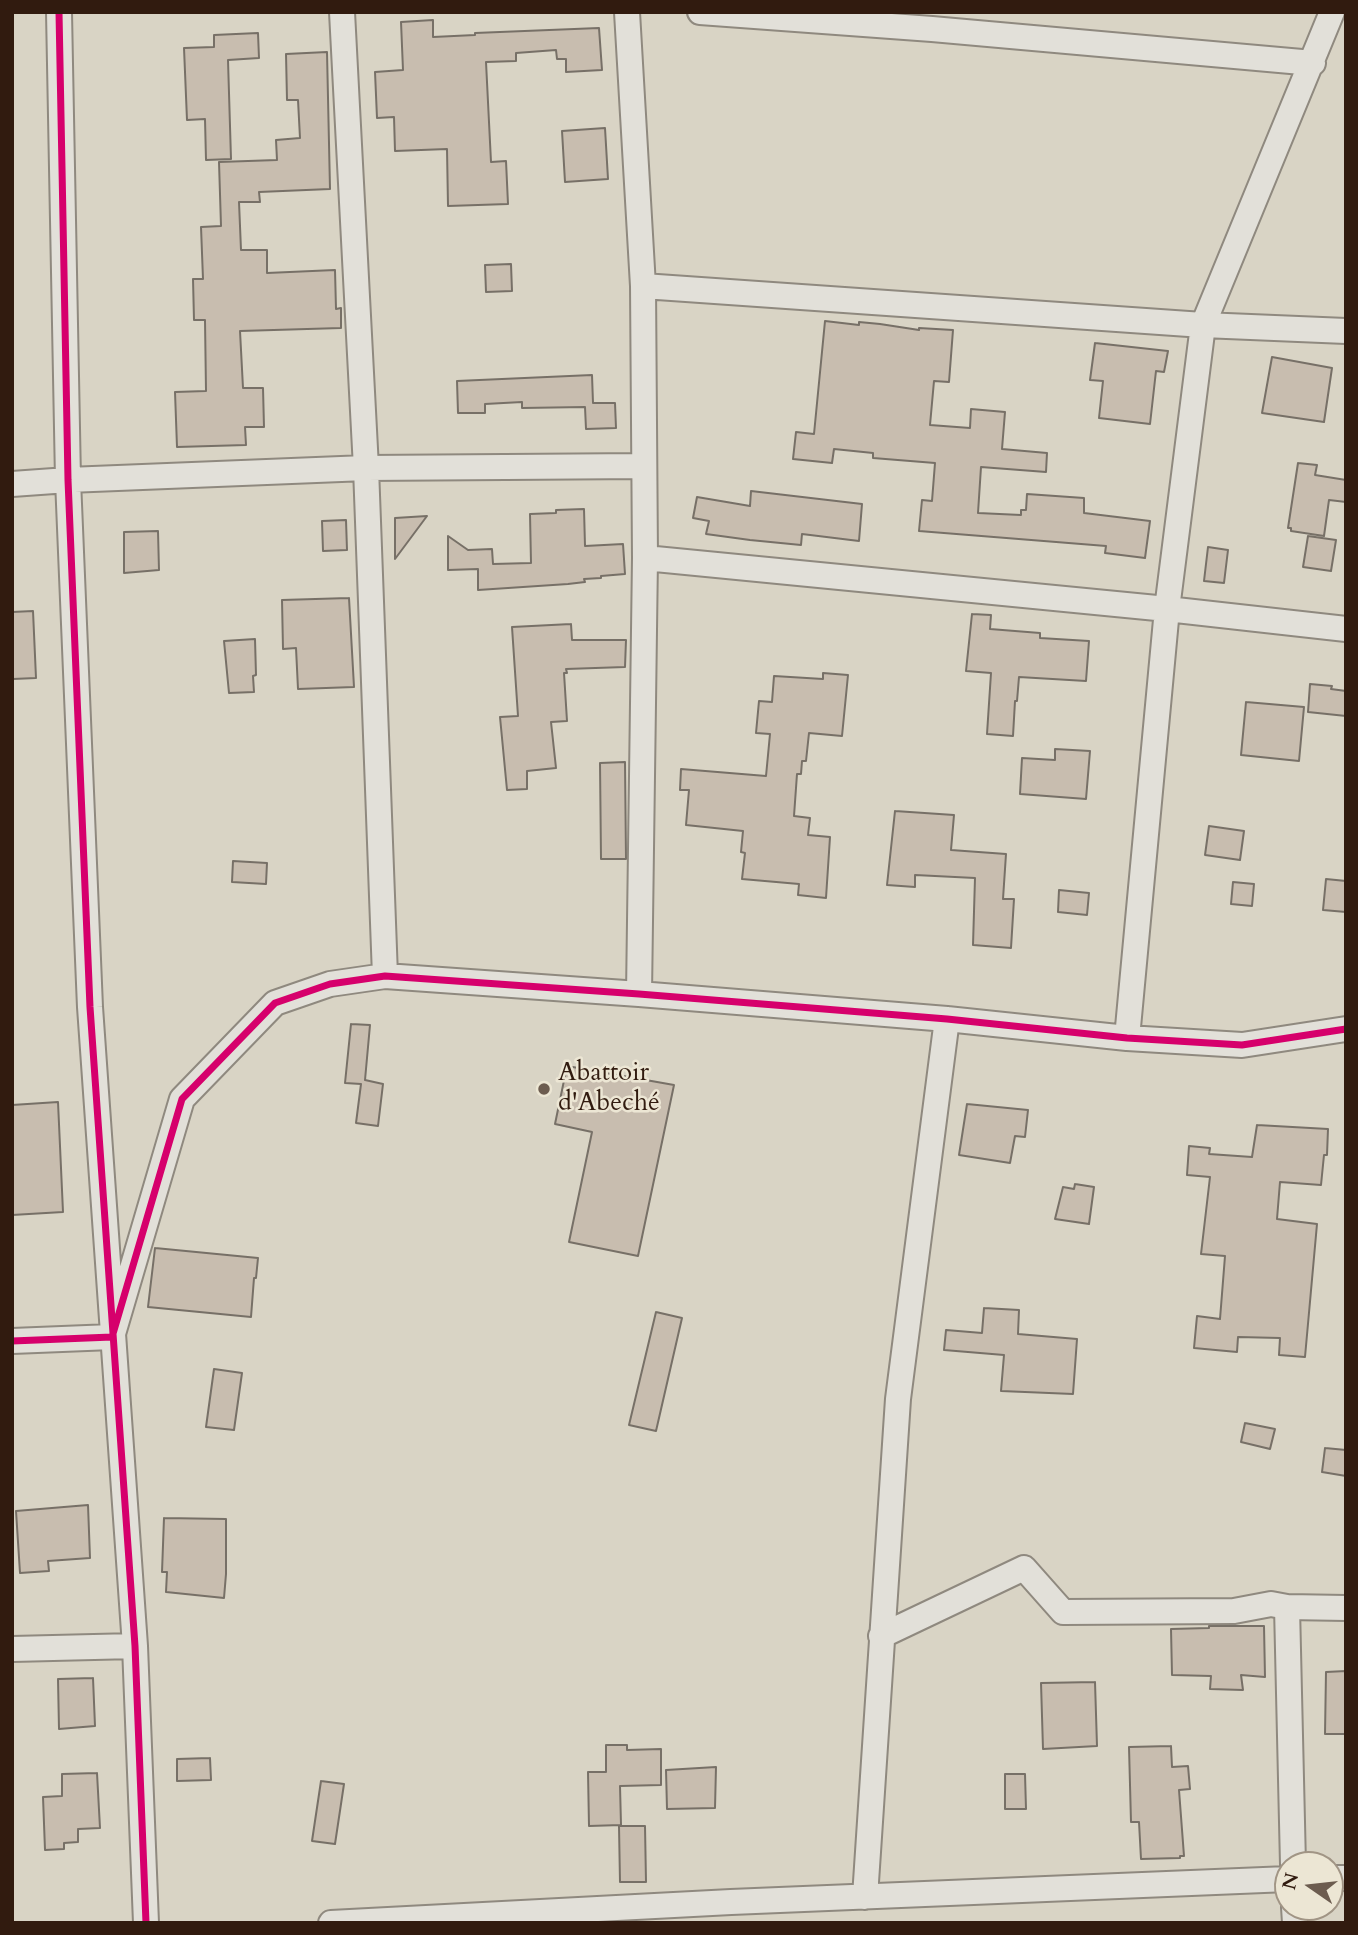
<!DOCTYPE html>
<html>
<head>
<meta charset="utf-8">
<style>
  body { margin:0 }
  #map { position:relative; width:1358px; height:1935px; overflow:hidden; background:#d9d4c5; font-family:Cardo,serif }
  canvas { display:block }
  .frame { position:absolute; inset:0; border:14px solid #311b0f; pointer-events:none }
  .north { position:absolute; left:1274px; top:1851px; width:70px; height:70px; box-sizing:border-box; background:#ece6d4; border:2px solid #a19585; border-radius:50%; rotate:284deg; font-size:19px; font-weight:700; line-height:28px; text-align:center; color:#311b0f }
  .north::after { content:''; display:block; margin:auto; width:24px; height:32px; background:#6c5c4f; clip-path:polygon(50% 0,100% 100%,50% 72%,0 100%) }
</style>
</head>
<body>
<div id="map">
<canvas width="1358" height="1935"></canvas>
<div class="frame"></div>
<div class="north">N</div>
</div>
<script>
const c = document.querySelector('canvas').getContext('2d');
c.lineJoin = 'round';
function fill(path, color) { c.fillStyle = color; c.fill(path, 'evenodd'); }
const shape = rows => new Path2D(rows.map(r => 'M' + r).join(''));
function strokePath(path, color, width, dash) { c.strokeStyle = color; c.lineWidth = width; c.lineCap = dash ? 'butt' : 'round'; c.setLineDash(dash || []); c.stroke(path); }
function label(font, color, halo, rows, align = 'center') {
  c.font = font + ' Cardo,serif'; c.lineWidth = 5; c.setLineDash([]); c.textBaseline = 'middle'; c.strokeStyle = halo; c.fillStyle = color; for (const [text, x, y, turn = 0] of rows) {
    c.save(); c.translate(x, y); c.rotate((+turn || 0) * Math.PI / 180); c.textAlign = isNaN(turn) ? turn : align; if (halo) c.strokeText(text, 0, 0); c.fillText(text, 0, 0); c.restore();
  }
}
const building = shape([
  [433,20,433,37,475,35,475,33,599,28,602,70,566,72,566,59,557,59,556,50,516,53,516,61,486,62,491,162,506,161,508,204,448,206,447,149,395,151,394,117,377,118,375,72,403,70,401,22,433,20],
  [258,33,259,58,228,60,231,159,206,160,205,119,187,120,184,48,214,47,214,35,258,33],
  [327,52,330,189,259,192,260,202,239,202,241,250,267,250,267,273,335,270,336,309,341,308,341,328,240,331,243,388,263,388,264,427,245,427,246,445,177,447,175,392,206,391,205,320,194,320,193,279,203,279,201,227,221,226,219,162,277,160,276,140,300,138,298,100,287,100,286,54,327,52],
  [605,128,608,179,565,182,562,131,605,128],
  [511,264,512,291,486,292,485,265,511,264],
  [825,321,859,325,859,322,880,324,919,330,919,328,953,330,949,382,934,381,930,425,970,428,971,409,1005,412,1002,449,1047,453,1046,472,981,467,978,513,1021,515,1021,510,1026,510,1027,494,1084,498,1084,513,1150,521,1145,558,1105,553,1106,546,919,531,922,500,932,501,935,463,873,458,873,453,834,449,832,463,793,459,796,432,814,434,825,321],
  [1095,343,1168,351,1164,372,1156,371,1150,424,1099,418,1103,381,1090,380,1095,343],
  [1272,357,1332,368,1324,422,1262,413,1272,357],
  [592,375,593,403,615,403,616,428,586,429,585,407,522,408,522,402,485,404,485,413,458,413,457,381,592,375],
  [1298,463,1317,465,1315,475,1346,480,1346,502,1329,500,1324,536,1291,531,1291,528,1288,528,1298,463],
  [751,491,862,504,859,541,802,534,801,545,750,540,706,534,709,521,693,518,697,497,750,506,751,491],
  [584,509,585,546,623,544,625,574,601,576,601,578,584,579,585,582,568,584,478,590,478,569,448,570,448,536,468,550,492,549,493,564,531,563,530,514,556,513,556,510,584,509],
  [427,516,395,559,395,518,427,516],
  [346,520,347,550,323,551,322,521,346,520],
  [158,531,159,570,124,573,124,532,158,531],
  [1308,536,1336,540,1331,571,1303,567,1308,536],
  [1208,547,1228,550,1224,583,1204,581,1208,547],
  [349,598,354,687,298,689,296,648,283,649,282,600,349,598],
  [33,611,36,678,13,679,12,612,33,611],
  [972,614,991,615,990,629,1040,633,1040,638,1089,641,1086,681,1019,677,1017,701,1015,701,1013,736,987,734,991,673,966,671,972,614],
  [571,624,572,640,626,640,625,667,566,669,567,673,564,673,567,721,551,722,556,768,527,771,527,789,507,790,500,717,518,716,512,627,571,624],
  [255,639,256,675,253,676,254,692,229,693,224,641,255,639],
  [823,673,848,675,842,736,809,733,806,761,802,761,801,774,797,774,794,816,810,818,808,835,830,837,826,898,798,895,799,884,742,879,745,853,741,852,743,831,686,825,689,790,680,790,681,769,766,776,770,734,756,733,759,701,772,702,774,676,823,679,823,673],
  [1310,684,1332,686,1331,689,1346,691,1346,716,1308,712,1310,684],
  [1246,702,1304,707,1299,761,1241,755,1246,702],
  [1055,749,1090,751,1086,799,1020,794,1022,758,1055,760,1055,749],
  [625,762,626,859,601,859,600,763,625,762],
  [895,811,954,815,951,850,1006,854,1003,899,1014,899,1011,948,973,945,975,878,915,875,915,887,887,885,895,811],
  [1209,826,1244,831,1240,860,1205,855,1209,826],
  [233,861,267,863,266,884,232,882,233,861],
  [1326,879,1346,881,1346,912,1323,910,1326,879],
  [1233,882,1254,884,1252,906,1231,904,1233,882],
  [1059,890,1089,893,1087,915,1058,912,1059,890],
  [351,1024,370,1025,365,1080,383,1084,378,1126,356,1123,361,1084,345,1083,351,1024],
  [567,1066,674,1085,638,1256,569,1242,592,1132,555,1124,567,1066],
  [58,1102,63,1212,12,1215,12,1105,58,1102],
  [967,1104,1028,1110,1025,1137,1015,1136,1010,1163,959,1155,967,1104],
  [1257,1125,1328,1129,1327,1155,1324,1155,1321,1185,1280,1182,1277,1219,1317,1224,1305,1357,1279,1355,1280,1338,1238,1337,1237,1352,1194,1348,1197,1316,1220,1319,1225,1256,1201,1254,1210,1177,1187,1175,1189,1146,1210,1148,1209,1154,1252,1157,1257,1125],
  [1075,1184,1094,1187,1089,1224,1055,1219,1063,1187,1074,1189,1075,1184],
  [155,1248,258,1258,256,1278,254,1278,251,1317,148,1307,155,1248],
  [984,1308,1019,1310,1018,1334,1077,1339,1073,1394,1001,1391,1004,1355,944,1350,946,1330,982,1333,984,1308],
  [656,1312,682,1318,656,1431,629,1425,656,1312],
  [214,1369,242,1373,234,1430,206,1427,214,1369],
  [1245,1423,1275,1429,1270,1449,1241,1442,1245,1423],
  [1325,1448,1346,1450,1346,1476,1322,1472,1325,1448],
  [88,1505,90,1558,48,1561,49,1571,20,1573,16,1511,88,1505],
  [164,1518,226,1519,226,1574,224,1598,166,1592,167,1572,162,1572,164,1518],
  [1209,1626,1264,1626,1265,1677,1241,1675,1243,1690,1210,1689,1211,1676,1172,1675,1171,1629,1209,1628,1209,1626],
  [1346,1671,1346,1734,1325,1734,1326,1672,1346,1671],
  [93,1678,95,1726,59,1729,58,1679,93,1678],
  [1095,1682,1097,1746,1043,1749,1041,1683,1095,1682],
  [606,1745,627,1745,627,1750,661,1749,661,1785,620,1786,621,1825,589,1826,588,1772,606,1772,606,1745],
  [1171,1746,1172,1767,1188,1766,1190,1789,1179,1790,1184,1856,1180,1856,1180,1858,1141,1859,1139,1822,1131,1822,1129,1747,1171,1746],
  [210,1758,211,1780,177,1781,177,1759,210,1758],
  [716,1767,715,1808,667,1809,666,1770,716,1767],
  [97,1773,100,1828,78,1829,78,1842,64,1843,64,1849,45,1850,43,1797,62,1796,62,1774,97,1773],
  [1005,1774,1025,1774,1026,1809,1005,1809,1005,1774],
  [321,1781,344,1784,335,1844,312,1841,321,1781],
  [619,1826,645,1826,646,1882,620,1882,619,1826]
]);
fill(building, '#c8bdaf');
strokePath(building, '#777067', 2);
const minor = shape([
  [59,12,68,480,90,1007,135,1646,146,1923],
  [627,12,643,286,645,558,639,994],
  [700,12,932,29,1313,63],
  [643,286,1203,325,1346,331],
  [12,484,68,480,366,468,342,12],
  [645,558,1167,609,1346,629],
  [385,976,366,468,644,466],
  [1127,1038,1167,609,1203,325,1332,12],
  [12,1341,112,1337,182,1099,275,1003,330,984,385,976,639,994,947,1019,1127,1038,1242,1045,1346,1029],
  [1287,1607,1346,1608],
  [881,1636,1024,1568,1063,1612,1234,1611,1271,1604,1287,1607,1293,1865],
  [12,1649,135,1646],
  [1330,1878,1346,1878],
  [865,1897,898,1399,947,1019],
  [1294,1907,1295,1923],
  [331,1923,731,1902,1288,1879]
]);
strokePath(minor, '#8f897f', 28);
strokePath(minor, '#e2e0d9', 24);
strokePath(shape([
  [59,12,68,480,90,1007,135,1646,146,1923],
  [12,1341,112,1337,182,1099,275,1003,330,984,385,976,639,994,947,1019,1127,1038,1242,1045,1346,1029]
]), '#d6006c', 7);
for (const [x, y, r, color] of [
  [544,1089,7,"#6c5c4f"]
]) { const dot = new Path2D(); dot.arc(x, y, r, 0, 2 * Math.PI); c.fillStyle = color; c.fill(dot); strokePath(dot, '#ece6d4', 2.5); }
label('26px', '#311b0f', '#ece6d4', [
  ["Abattoir",558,1074],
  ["d'Abeché",558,1104]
], 'left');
</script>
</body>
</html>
